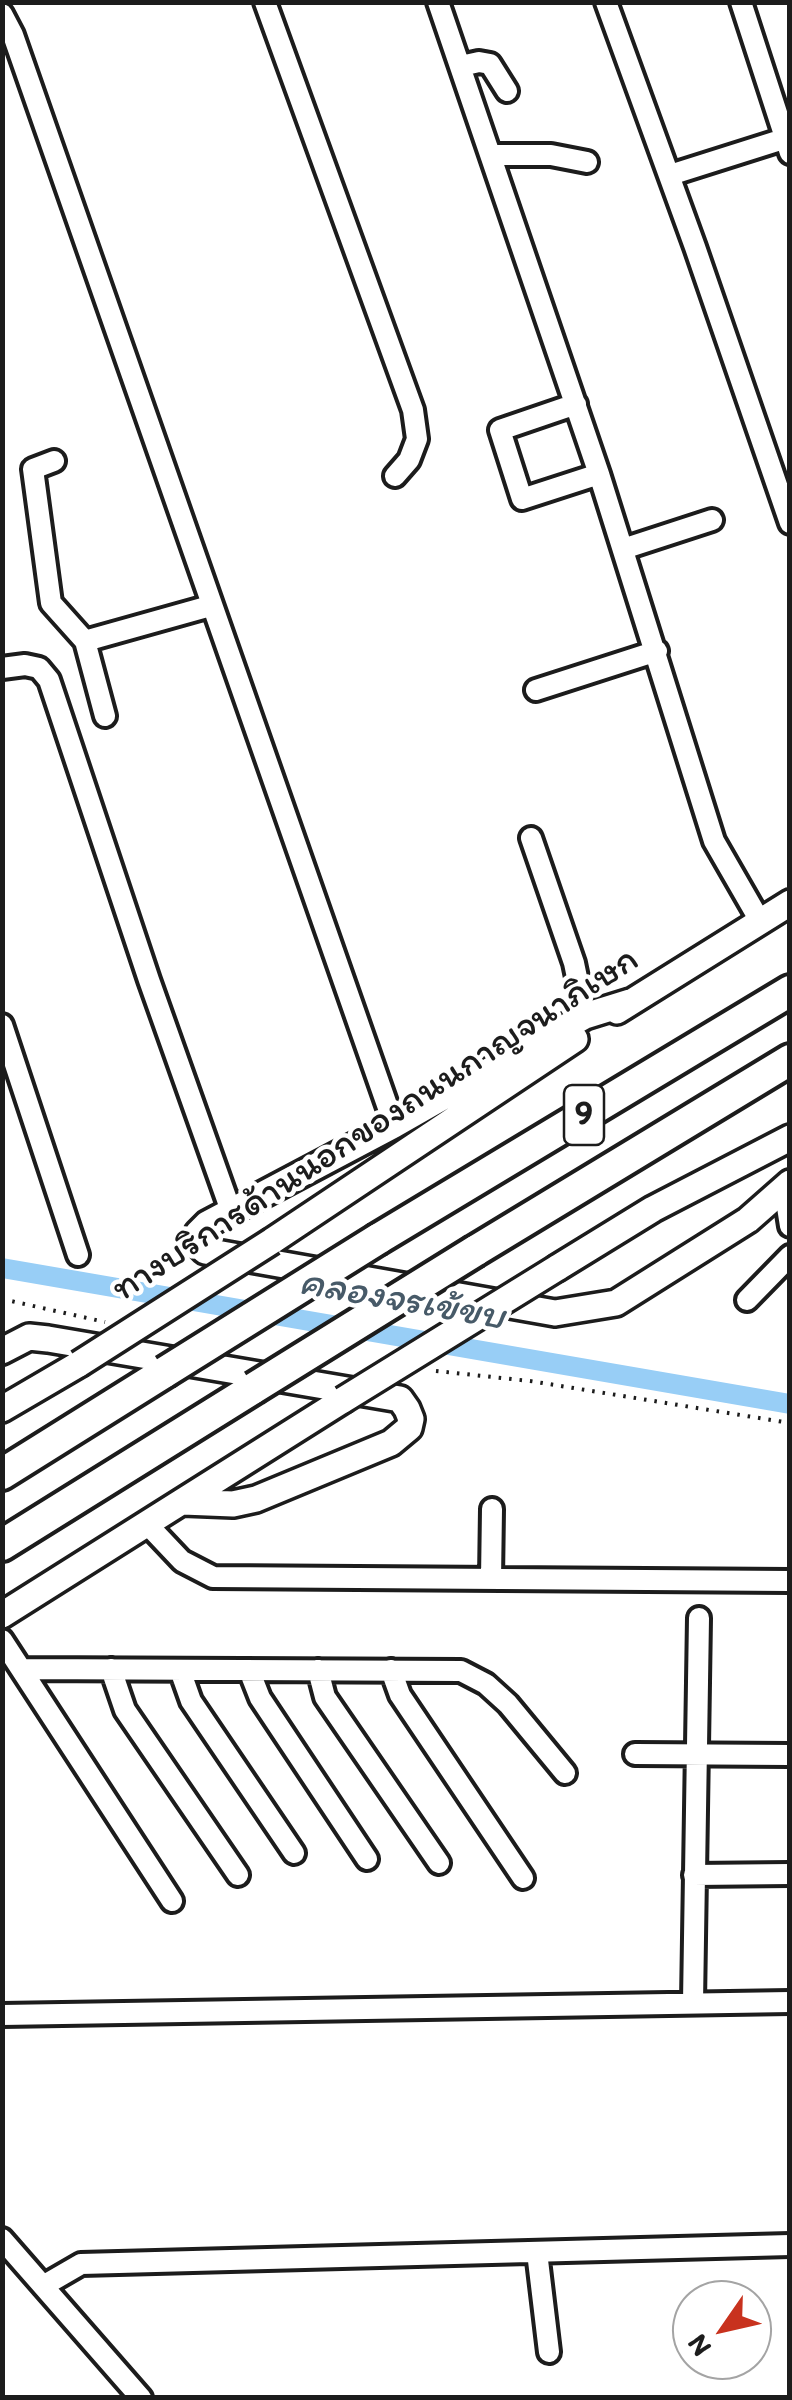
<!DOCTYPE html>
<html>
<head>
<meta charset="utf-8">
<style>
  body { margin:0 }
  #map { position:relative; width:792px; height:2400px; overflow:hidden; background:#fff; font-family:Itim,sans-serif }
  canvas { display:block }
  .frame { position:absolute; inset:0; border:5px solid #1c1c1c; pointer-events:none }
  .north { position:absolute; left:672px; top:2280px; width:100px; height:100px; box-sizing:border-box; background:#fff; border:2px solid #a4a4a4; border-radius:50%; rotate:236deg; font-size:28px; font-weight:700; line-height:40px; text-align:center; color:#1c1c1c }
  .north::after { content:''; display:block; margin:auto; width:35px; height:45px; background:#c8321e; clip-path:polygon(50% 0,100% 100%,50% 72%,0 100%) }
</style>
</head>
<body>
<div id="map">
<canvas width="792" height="2400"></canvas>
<div class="frame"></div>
<div class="north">N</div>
</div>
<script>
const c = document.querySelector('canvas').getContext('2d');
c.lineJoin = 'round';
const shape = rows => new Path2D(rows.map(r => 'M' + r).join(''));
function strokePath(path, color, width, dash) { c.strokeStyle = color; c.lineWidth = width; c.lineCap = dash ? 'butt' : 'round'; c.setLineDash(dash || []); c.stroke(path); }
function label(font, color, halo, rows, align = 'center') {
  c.font = font + ' Itim,"Playpen Sans Thai",sans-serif'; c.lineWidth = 9; c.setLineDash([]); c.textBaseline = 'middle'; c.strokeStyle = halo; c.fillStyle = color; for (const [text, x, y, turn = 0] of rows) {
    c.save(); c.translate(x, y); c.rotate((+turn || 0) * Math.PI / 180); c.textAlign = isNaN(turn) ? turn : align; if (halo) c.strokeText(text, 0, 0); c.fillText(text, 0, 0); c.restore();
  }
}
strokePath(shape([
  [2,1268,790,1404]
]), '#98cef6', 20);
const minor = shape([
  [265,2,413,410,417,439,409,460,395,476],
  [438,2,599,474,714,841,760,921],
  [606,2,695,247,790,523],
  [741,2,790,153],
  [2,14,13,35,394,1125],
  [461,66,479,62,490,64,507,91],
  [491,155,551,155,587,162],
  [670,175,790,137],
  [576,404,500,430,522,499,599,474],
  [54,461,33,469,51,603,85,641,105,716],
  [623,549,712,520],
  [85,641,210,606],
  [2,668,25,665,39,668,49,680,149,980,231,1211],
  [536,690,657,651],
  [531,838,574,963,585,1016],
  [2,1025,78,1255],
  [784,1188,790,1226],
  [747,1300,790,1256],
  [147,1524,182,1561,213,1577,790,1581],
  [491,1579,492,1509],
  [2,1640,172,1901],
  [22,1669,461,1671,486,1684,508,1704,565,1773],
  [111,1669,125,1710,238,1875],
  [180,1670,191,1701,294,1853],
  [249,1670,260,1698,367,1859],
  [318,1670,325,1697,439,1863],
  [391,1670,400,1695,523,1878],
  [635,1754,790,1755],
  [694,1875,790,1874],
  [693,2002,699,1618],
  [2,2015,790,2002],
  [2,2239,141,2398],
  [537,2252,549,2352],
  [43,2286,81,2264,790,2245]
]);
const major = shape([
  [630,1002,585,1016,394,1125,207,1224,198,1233,199,1245,205,1251,555,1313,616,1303,748,1220,790,1183],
  [617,1011,790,903],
  [272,1241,575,1039],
  [557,1268,653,1209,790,1138],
  [2,1351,29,1337,48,1339,400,1399,407,1409,411,1419,409,1428,391,1443,256,1499,233,1504,183,1502],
  [2,1409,79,1364],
  [2,1615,343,1400]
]);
const highway = shape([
  [378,1239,790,991],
  [475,1251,790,1060],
  [2,1474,165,1372],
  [2,1545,254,1388]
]);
strokePath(minor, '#1c1c1c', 28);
strokePath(major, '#1c1c1c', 32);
strokePath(highway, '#1c1c1c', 38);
strokePath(shape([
  [2,1299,105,1322],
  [436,1371,530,1381,790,1423]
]), '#1c1c1c', 4, [2.5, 8]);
strokePath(minor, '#fff', 20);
strokePath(major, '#fff', 25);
strokePath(highway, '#fff', 30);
const majorBridge = shape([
  [79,1364,272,1241],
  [343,1400,557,1268]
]);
const highwayBridge = shape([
  [165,1372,378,1239],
  [254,1388,475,1251]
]);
strokePath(majorBridge, '#1c1c1c', 32, []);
strokePath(highwayBridge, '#1c1c1c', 38, []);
strokePath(majorBridge, '#fff', 25);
strokePath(highwayBridge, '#fff', 30);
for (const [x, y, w] of [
  [584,1115,40]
]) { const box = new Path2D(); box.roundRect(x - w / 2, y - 30, w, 60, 8); c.fillStyle = '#fff'; c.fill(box); strokePath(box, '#1c1c1c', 2.5); }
label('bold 35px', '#1c1c1c', null, [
  ["9",584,1115]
]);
label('38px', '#1c1c1c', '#fff', [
  ["ทางบริการด้านนอกของถนนกาญจนาภิเษก",376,1125,-33]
]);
label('italic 40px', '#475a68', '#fff', [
  ["คลองจรเข้ขบ",402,1301,10]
]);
</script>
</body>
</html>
